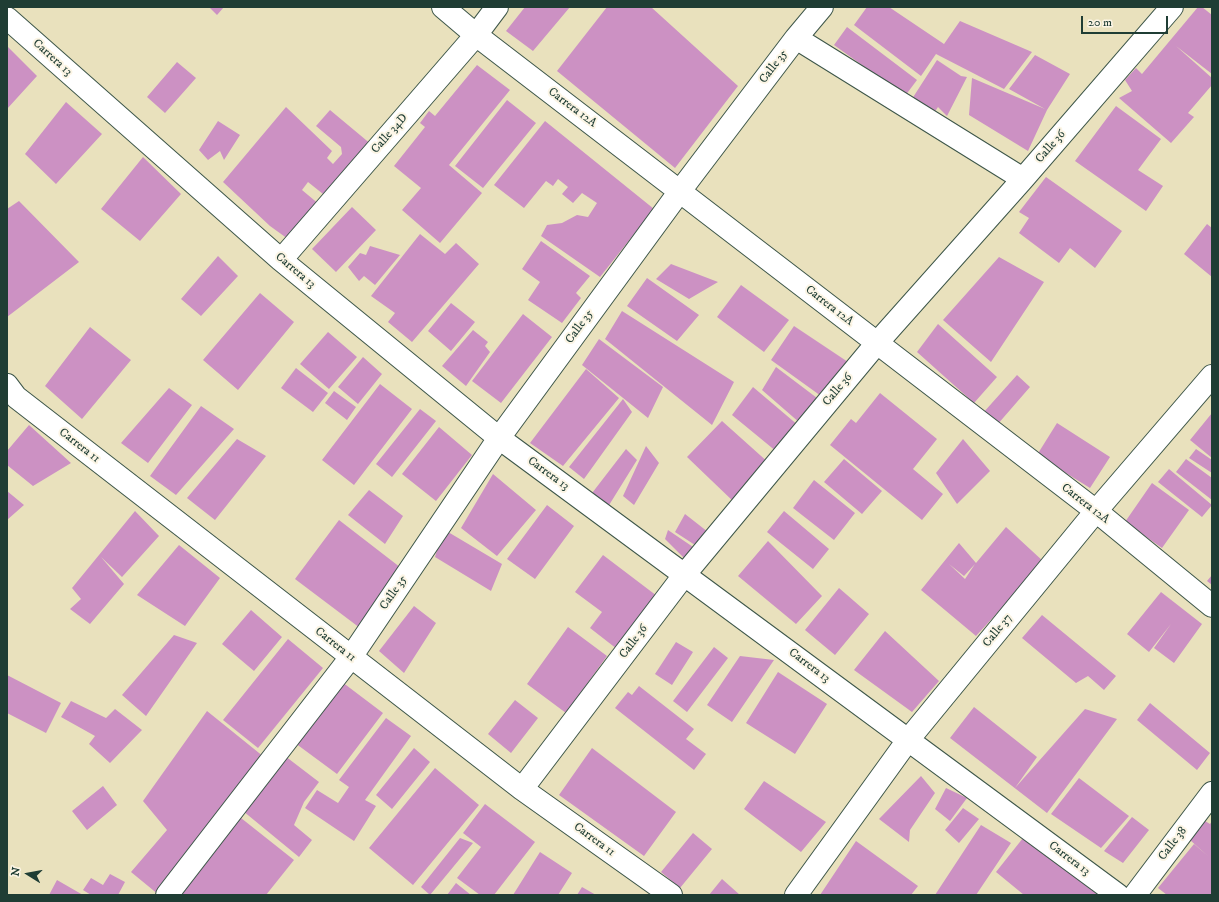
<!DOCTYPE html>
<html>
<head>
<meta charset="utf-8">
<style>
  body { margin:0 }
  #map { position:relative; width:1219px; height:902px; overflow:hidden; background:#e9e1bd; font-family:"IM FELL DW Pica",serif }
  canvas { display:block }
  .frame { position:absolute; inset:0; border:8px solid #1f3d34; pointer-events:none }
  .north { position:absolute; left:8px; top:854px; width:40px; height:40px; -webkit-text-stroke:3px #fcf5e5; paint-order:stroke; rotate:281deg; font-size:11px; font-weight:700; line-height:16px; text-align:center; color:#1f3d34 }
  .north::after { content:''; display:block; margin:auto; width:14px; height:18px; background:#1f3d34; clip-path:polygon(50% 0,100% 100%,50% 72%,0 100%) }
  .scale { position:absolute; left:1081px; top:16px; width:87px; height:18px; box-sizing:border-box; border:2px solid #1f3d34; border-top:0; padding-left:5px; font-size:12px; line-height:14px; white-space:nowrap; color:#1f3d34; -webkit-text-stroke:3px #fcf5e5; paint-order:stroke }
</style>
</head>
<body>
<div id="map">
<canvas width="1219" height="902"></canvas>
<div class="frame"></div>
<div class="north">N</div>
<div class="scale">20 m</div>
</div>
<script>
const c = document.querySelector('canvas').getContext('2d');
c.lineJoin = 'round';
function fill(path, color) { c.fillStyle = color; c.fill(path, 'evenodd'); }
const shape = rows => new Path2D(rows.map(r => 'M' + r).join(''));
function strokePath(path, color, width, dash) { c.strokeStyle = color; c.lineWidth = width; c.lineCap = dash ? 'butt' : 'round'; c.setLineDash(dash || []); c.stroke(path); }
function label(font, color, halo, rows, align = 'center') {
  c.font = font + ' "IM FELL DW Pica",serif'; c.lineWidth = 4; c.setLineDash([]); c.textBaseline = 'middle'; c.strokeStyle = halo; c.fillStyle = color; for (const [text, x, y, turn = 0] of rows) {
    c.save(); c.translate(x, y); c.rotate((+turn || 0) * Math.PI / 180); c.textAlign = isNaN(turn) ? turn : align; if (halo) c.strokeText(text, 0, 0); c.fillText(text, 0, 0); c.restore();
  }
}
fill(shape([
  [209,7,224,7,217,15],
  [525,7,570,7,533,51,506,31],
  [607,7,651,7,738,86,675,168,557,71],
  [867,7,889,7,944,44,960,21,1032,52,1004,89,936,54,921,76,854,25],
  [1198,7,1202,7,1212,15,1212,74,1176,46,1212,78,1212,85,1188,113,1194,117,1171,143,1119,98,1132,91,1125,80,1136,68,1142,74],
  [847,27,917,80,905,96,834,45],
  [7,46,37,76,7,109],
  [1035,55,1070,74,1047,110,1028,151,969,115,972,78,1045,109,1009,89],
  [937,60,961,76,967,77,947,116,938,107,932,116,910,102],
  [177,62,196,78,165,113,147,97],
  [477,65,510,90,449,165,482,193,440,243,402,210,421,188,394,166,425,127,420,123,429,111,435,116],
  [507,100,536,123,483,188,455,166],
  [66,102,102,134,56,184,25,154],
  [1116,106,1161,139,1138,170,1163,186,1146,211,1075,161],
  [286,107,332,151,327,158,333,164,342,154,341,147,316,126,330,110,372,145,328,198,308,182,302,190,320,205,288,239,270,226,223,182],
  [218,121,240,135,224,160,220,151,208,160,199,150],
  [545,121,654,209,600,277,541,236,547,225,562,223,577,215,588,217,597,203,582,193,573,203,562,194,568,187,558,179,553,186,546,181,524,208,494,185],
  [143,157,181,194,140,241,101,209],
  [1046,177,1122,231,1095,268,1070,248,1059,263,1019,233,1029,218,1019,212],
  [19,201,79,262,7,317,7,209],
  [352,207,376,230,336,272,312,249],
  [1207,224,1212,228,1212,277,1184,254],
  [420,234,445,254,456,243,479,264,412,342,388,322,395,313,371,296],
  [541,241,590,276,576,293,581,298,562,323,528,300,540,282,522,269],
  [370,246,400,255,375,285,364,276,359,281,348,267,360,253,366,255],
  [218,256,238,276,201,316,181,299],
  [999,257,1044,282,991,362,943,320],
  [671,264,718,282,689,299,656,279],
  [647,278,699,315,677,341,627,306],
  [741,285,789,320,764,352,717,317],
  [260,293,294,322,238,390,203,360],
  [451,303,475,322,451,351,428,331],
  [622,311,734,382,712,425,605,339],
  [523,314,552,337,501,403,472,381],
  [938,324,997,377,974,403,917,352],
  [794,326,848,362,821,396,771,360],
  [90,327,131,360,82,419,45,386],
  [473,330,488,342,485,346,490,352,466,386,442,366],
  [328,332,357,357,329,389,300,364],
  [599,339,663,387,648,418,582,365],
  [363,357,382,374,358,404,338,387],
  [776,367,817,398,800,423,762,390],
  [296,368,328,393,313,412,281,388],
  [586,369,619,398,563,466,530,443],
  [1017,375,1030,387,997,425,983,413],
  [380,384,412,409,354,485,322,460],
  [753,387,799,426,777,452,732,415],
  [169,388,192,405,148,463,121,443],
  [334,391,356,407,347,420,325,403],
  [880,393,937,439,913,469,943,494,922,520,830,445,851,419,856,423],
  [623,399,632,412,584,479,569,467],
  [201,406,234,429,176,495,150,476],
  [420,409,436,421,392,477,376,464],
  [1212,413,1212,458,1190,440],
  [722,421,770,464,735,503,687,457],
  [1057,423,1110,457,1090,488,1037,455],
  [29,425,71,463,33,486,7,465,7,451],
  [439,427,472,455,436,501,402,474],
  [237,439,266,456,215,520,187,498],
  [963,439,990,471,957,504,936,473],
  [646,446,659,463,634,505,623,496],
  [626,449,637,460,606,510,589,497],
  [1196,449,1212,460,1212,473,1189,458],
  [844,459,882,491,862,514,824,482],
  [1186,459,1212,478,1212,500,1176,472],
  [1169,469,1212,505,1202,517,1158,482],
  [493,474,536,510,497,556,461,528],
  [814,480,855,513,834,540,793,508],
  [1152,483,1189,510,1162,548,1125,522],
  [369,490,403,516,385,544,348,515],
  [7,491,24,505,7,520],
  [547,505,574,526,535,579,507,559],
  [135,511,159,536,122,577,101,557,124,584,90,624,70,609,81,599,72,588],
  [784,511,829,549,813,569,767,532],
  [685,514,708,532,695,545,675,532],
  [339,520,405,571,360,628,295,579],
  [1006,527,1044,562,976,636,921,590,959,543,976,563],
  [949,564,964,576,975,564,965,579],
  [443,529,502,564,491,591,435,557],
  [668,530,696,549,684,558,665,539],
  [768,541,822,596,796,624,738,576],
  [179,545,220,578,185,626,137,595],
  [603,555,657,596,617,649,590,628,602,612,575,592],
  [1212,575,1212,585,1207,581],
  [839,588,869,614,835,655,805,630],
  [1161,592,1202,624,1174,663,1154,648,1171,624,1149,652,1127,634],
  [414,606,436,623,404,673,379,651],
  [251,610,282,637,254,671,222,644],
  [1042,615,1116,676,1104,690,1088,676,1076,683,1022,638],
  [568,627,607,656,566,713,527,684],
  [885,631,939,681,912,712,854,670],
  [174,635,197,643,146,716,122,695],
  [288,639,323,668,258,748,223,720],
  [676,642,693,652,672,685,655,674],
  [714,647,728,658,687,712,673,701],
  [740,656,774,660,732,722,707,705],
  [778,672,827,704,795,754,746,723],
  [7,675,61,703,46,733,7,713],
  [342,682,383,713,337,774,295,743],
  [639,686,694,729,686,739,706,754,694,770,615,708,628,692,632,695],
  [515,700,538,718,511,753,488,734],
  [71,701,106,718,115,709,142,730,110,763,89,744,95,736,61,717],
  [1150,703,1210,753,1197,770,1137,720],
  [974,707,1037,757,1015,788,1085,709,1117,719,1047,813,950,738],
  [207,711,264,757,159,895,131,872,167,830,143,801],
  [386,718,411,736,365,800,376,806,354,841,305,808,317,790,338,803,349,787,339,780],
  [414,748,430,762,392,809,376,795],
  [592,748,676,812,644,856,559,795],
  [285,756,319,782,304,802,294,825,312,840,299,857,243,811],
  [435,768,479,805,413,885,369,848],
  [921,776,935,793,910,830,909,842,879,819],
  [1079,778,1129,816,1101,848,1051,814],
  [764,781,826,822,801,852,744,809],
  [103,786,117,805,87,830,72,811],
  [946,788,967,798,950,821,935,809],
  [485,804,535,842,494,895,480,895,457,878,481,847,463,833],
  [963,808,979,819,959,843,945,830],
  [1132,817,1149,830,1123,863,1104,851],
  [241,818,294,860,266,895,181,895],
  [1205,821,1210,824,1212,821,1212,895,1167,895,1158,888,1194,844,1209,857,1190,840],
  [981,825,1011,843,976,895,935,895],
  [693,833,712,849,680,888,661,872],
  [460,838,473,843,430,895,421,887],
  [1023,838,1099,895,1024,895,996,872],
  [856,841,918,886,911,895,820,895],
  [540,852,572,873,558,895,513,895],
  [110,874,125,882,118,895,91,895,83,890,91,878,103,885],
  [722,879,740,895,709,895],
  [57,880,83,895,49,895],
  [456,883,471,895,447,895],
  [582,887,596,895,577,895]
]), '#cc91c3');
const minor = shape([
  [443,7,476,35,1096,511,1212,606],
  [7,18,281,260,499,438,1118,895],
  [796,38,1023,179],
  [281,260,476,35,497,7],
  [7,385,16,397,522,789,671,895],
  [522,789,685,574,877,343,1023,179,1172,7],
  [167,895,351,657,499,438,680,191,796,38,822,7],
  [796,895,908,740,1096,511,1212,376],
  [1135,895,1212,793]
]);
strokePath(minor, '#3d5649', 24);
strokePath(minor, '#fff', 22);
label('12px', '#1f3d34', '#fcf5e5', [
  ["Carrera 13",52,58,42],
  ["Calle 35",774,67,-53],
  ["Carrera 12A",572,108,37],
  ["Calle 34D",390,134,-49],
  ["Calle 36",1051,147,-49],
  ["Carrera 13",295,271,40],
  ["Carrera 12A",829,306,38],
  ["Calle 35",580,327,-54],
  ["Calle 36",838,390,-50],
  ["Carrera 11",79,446,38],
  ["Carrera 13",548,474,36],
  ["Carrera 12A",1085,504,38],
  ["Calle 35",394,593,-56],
  ["Calle 37",998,631,-51],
  ["Calle 36",634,642,-53],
  ["Carrera 11",335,645,38],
  ["Carrera 13",809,666,37],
  ["Carrera 11",594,840,36],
  ["Calle 38",1173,844,-53],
  ["Carrera 13",1069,859,37]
]);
</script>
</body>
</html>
